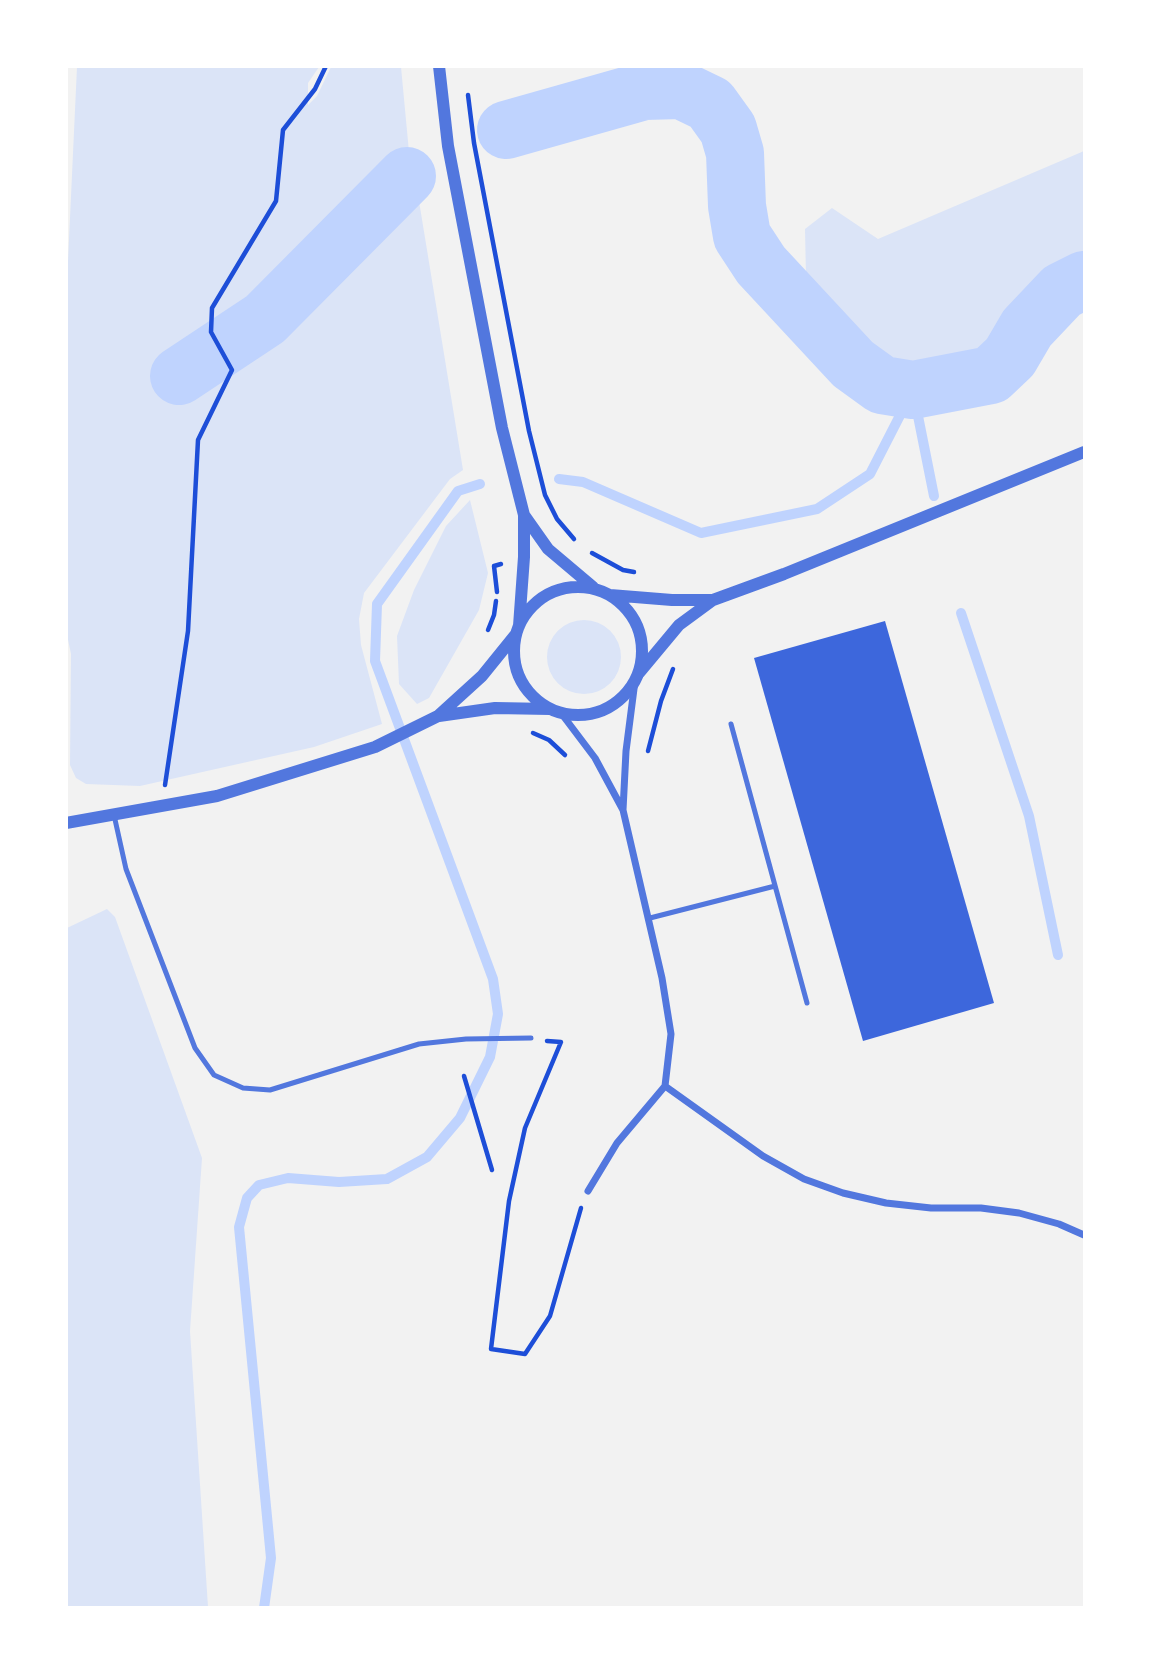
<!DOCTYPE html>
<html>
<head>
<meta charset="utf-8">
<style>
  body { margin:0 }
  #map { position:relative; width:1151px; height:1674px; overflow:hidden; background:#f2f2f2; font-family:Jost,sans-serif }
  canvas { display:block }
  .frame { position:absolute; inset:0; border:68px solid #fff; pointer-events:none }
</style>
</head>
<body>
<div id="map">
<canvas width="1151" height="1674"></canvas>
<div class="frame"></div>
</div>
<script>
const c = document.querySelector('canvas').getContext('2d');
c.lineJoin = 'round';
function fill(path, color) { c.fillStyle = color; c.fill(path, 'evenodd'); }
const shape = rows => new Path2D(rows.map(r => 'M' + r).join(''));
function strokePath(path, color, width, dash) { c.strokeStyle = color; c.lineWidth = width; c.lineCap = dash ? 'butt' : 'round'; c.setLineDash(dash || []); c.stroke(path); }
fill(shape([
  [77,67,319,67,308,83,308,105,317,96,331,67,401,67,409,152,262,300,209,337,180,362,179,391,270,339,310,303,418,195,463,470,450,479,364,593,359,619,361,645,382,724,314,747,140,786,86,784,76,778,70,765,71,654,66,630,66,304],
  [1084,151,1084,261,1067,269,1032,293,961,368,942,370,898,364,874,353,806,277,805,229,832,208,878,239],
  [470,500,488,573,479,610,429,698,417,704,399,684,397,636,414,590,446,526],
  '547 657a37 37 0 1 1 74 0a37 37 0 1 1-74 0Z',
  [107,909,115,917,202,1158,190,1331,208,1607,67,1607,67,928]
]), '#dbe4f7');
strokePath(shape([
  [913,391,934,496],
  [559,479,583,482,701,533,817,509,870,474,913,390],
  [961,613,1029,816,1058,955],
  [264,1608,271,1558,239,1227,247,1198,259,1185,288,1178,339,1182,387,1179,427,1157,460,1118,490,1057,498,1014,493,979,375,661,377,604,458,491,480,484]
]), '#bfd3fe', 10);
strokePath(shape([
  [506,130,644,91,681,90,710,104,728,129,735,153,737,206,742,236,761,265,853,364,882,385,913,390,991,375,1010,357,1027,328,1062,291,1084,280],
  [179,376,265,319,407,176]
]), '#bfd3fe', 58);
fill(shape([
  [885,621,994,1003,863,1041,754,658]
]), '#3d67dc');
strokePath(shape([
  [468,95,474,143,529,431,545,495,557,519,574,539],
  [592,553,623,570,634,572],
  [497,592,494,566,501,564],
  [488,630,494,615,496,601],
  [533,733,549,740,565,755],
  [648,751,661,701,673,669],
  [165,785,188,631,198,440,232,370,211,332,212,308,276,201,283,130,315,89,326,66],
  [547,1041,561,1042,525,1128,509,1201,491,1349,525,1354,550,1316,581,1208],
  [464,1076,492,1170]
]), '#1d4ed8', 4.5);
strokePath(shape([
  [731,724,807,1003],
  [114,815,126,869,195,1048,214,1075,243,1088,270,1090,419,1044,466,1039,531,1038],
  [650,918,775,886]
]), '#5277de', 5);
strokePath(shape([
  [561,713,595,758,623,810,662,978,671,1034,665,1086,763,1156,804,1179,843,1193,886,1203,931,1208,981,1208,1019,1213,1059,1224,1084,1235],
  [623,810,626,751,635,681],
  [588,1191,617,1143,665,1086]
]), '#5277de', 7);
strokePath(shape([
  [439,66,448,146,502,428,524,515,524,557,519,626],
  [524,515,548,549,593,587],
  '514 651a64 64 0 1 1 128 0a64 64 0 1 1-128 0Z',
  [610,595,672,600,713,600],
  [639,673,679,625,713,600,784,574,1084,452],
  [439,716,495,708,550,709],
  [66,823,217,796,375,747,438,716,482,676,516,634]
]), '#5277de', 12);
</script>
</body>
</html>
